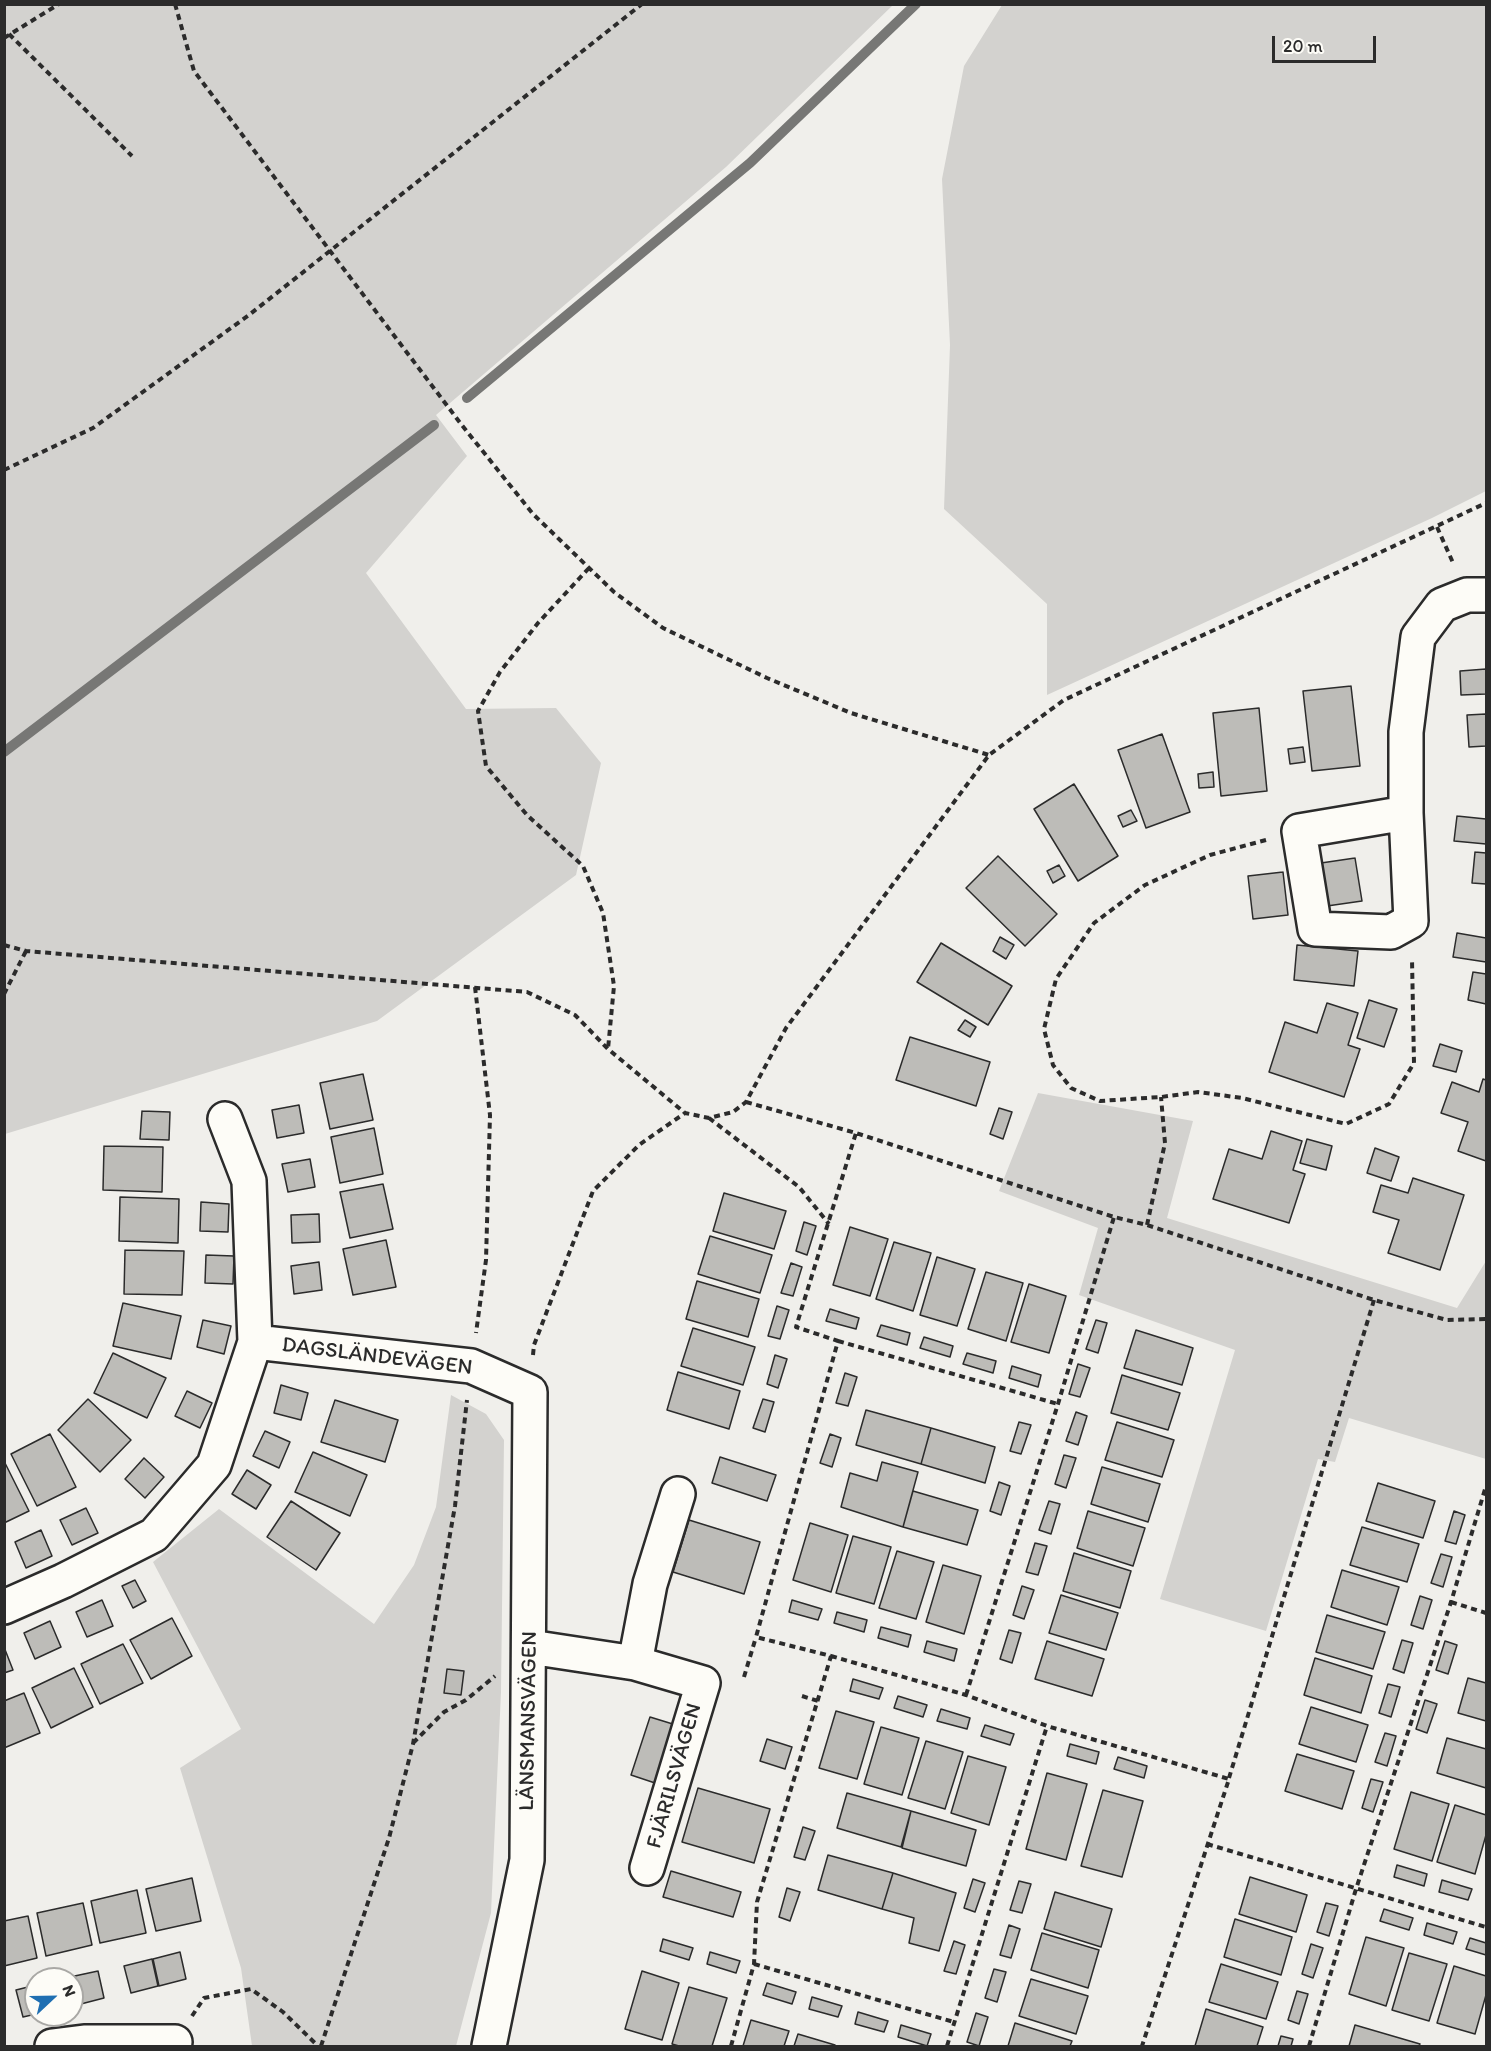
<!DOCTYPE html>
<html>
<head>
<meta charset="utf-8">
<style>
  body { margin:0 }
  #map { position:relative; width:1491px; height:2051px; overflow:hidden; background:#f0efeb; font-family:Itim,sans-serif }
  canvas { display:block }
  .frame { position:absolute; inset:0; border:6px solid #2b2b2b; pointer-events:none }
  .north { position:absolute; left:24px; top:1967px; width:60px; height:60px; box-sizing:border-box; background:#fdfcf7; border:2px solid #a9a8a5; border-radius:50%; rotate:68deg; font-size:16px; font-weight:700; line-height:24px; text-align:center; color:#2b2b2b }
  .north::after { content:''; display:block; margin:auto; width:21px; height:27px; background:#1f6fb2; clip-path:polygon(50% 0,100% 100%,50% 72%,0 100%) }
  .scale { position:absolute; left:1272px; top:36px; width:104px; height:27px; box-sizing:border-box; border:3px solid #2b2b2b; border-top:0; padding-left:8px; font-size:18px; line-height:21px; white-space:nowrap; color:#2b2b2b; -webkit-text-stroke:4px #fdfcf7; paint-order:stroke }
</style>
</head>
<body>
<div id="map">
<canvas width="1491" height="2051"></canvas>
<div class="frame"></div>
<div class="north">N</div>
<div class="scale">20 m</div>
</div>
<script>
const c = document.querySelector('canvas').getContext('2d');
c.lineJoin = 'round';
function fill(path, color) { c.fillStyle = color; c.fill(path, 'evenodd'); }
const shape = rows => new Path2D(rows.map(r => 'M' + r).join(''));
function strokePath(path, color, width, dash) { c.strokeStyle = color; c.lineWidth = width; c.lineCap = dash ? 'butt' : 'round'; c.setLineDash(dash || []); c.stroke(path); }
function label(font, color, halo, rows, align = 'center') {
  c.font = font + ' Itim,sans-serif'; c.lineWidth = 6; c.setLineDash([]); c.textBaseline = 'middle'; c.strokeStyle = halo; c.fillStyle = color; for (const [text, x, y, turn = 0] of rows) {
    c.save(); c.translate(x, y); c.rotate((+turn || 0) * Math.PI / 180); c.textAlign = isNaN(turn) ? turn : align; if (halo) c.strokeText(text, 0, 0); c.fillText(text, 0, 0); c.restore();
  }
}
fill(shape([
  [4,5,893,5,726,167,436,415,467,456,366,573,466,709,556,708,601,763,576,875,377,1021,5,1134],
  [1002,5,1486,5,1486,491,1432,518,1047,695,1047,604,944,509,950,345,942,179,964,66],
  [1038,1093,1193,1121,1167,1218,1457,1308,1486,1261,1486,1459,1349,1418,1335,1462,1318,1459,1266,1631,1160,1599,1235,1350,1079,1295,1098,1228,999,1191],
  [451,1395,486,1414,504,1440,501,1692,491,1913,456,2046,252,2046,241,1968,180,1768,241,1729,153,1562,219,1509,374,1624,414,1565,436,1507]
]), '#d3d2cf');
strokePath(shape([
  [467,398,750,163,916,4],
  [4,752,434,425]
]), '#777775', 10);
const building = shape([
  [1486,669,1486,694,1461,695,1460,671,1486,669],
  [1351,686,1360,766,1312,771,1303,691,1351,686],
  [1259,708,1267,791,1221,796,1213,713,1259,708],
  [1486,714,1486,746,1469,747,1467,715,1486,714],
  [1162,734,1190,812,1146,828,1118,750,1162,734],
  [1303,747,1305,762,1290,764,1288,749,1303,747],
  [1213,772,1214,787,1199,788,1198,774,1213,772],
  [1074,784,1118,856,1078,881,1034,809,1074,784],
  [1131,810,1137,821,1123,827,1118,816,1131,810],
  [1457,816,1486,819,1486,844,1454,841,1457,816],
  [1475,852,1486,853,1486,884,1472,883,1475,852],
  [998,856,1057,914,1025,946,966,888,998,856],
  [1355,858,1362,901,1327,906,1321,863,1355,858],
  [1059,865,1065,876,1053,883,1047,871,1059,865],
  [1283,872,1288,915,1253,919,1248,876,1283,872],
  [1457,933,1486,938,1486,962,1453,957,1457,933],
  [1000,937,1014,945,1006,959,993,951,1000,937],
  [941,943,1012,986,988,1025,917,982,941,943],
  [1297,945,1358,951,1354,986,1294,980,1297,945],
  [1473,972,1486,974,1486,1004,1468,1000,1473,972],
  [1369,1000,1397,1009,1384,1047,1357,1038,1369,1000],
  [1327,1003,1358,1013,1348,1045,1360,1049,1344,1097,1269,1072,1285,1022,1317,1033,1327,1003],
  [965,1020,976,1027,970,1037,958,1030,965,1020],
  [910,1037,990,1062,976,1106,896,1080,910,1037],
  [1440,1044,1462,1051,1456,1072,1433,1066,1440,1044],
  [363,1074,373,1120,330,1129,320,1083,363,1074],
  [1483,1079,1486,1080,1486,1161,1458,1151,1468,1122,1441,1113,1452,1082,1479,1092,1483,1079],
  [299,1105,304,1133,277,1138,272,1110,299,1105],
  [999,1108,1012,1112,1003,1139,990,1134,999,1108],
  [142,1111,170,1112,169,1140,140,1139,142,1111],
  [374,1128,383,1174,340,1183,331,1137,374,1128],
  [1271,1131,1302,1141,1293,1170,1305,1174,1289,1223,1213,1199,1229,1149,1262,1159,1271,1131],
  [1307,1139,1332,1146,1326,1170,1300,1163,1307,1139],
  [104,1146,163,1147,162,1192,103,1190,104,1146],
  [1375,1148,1399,1157,1391,1181,1367,1173,1375,1148],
  [310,1159,315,1187,288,1192,282,1164,310,1159],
  [1413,1178,1464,1195,1440,1270,1388,1253,1399,1220,1373,1212,1381,1185,1408,1193,1413,1178],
  [383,1184,393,1229,350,1238,340,1192,383,1184],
  [724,1193,786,1211,774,1249,713,1231,724,1193],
  [120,1197,179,1199,178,1243,119,1241,120,1197],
  [201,1202,229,1204,228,1232,200,1231,201,1202],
  [319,1214,320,1242,292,1243,291,1215,319,1214],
  [804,1222,816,1226,807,1255,796,1251,804,1222],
  [850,1227,888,1239,870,1296,833,1285,850,1227],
  [710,1236,772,1255,760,1293,698,1274,710,1236],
  [386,1240,396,1287,353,1295,343,1249,386,1240],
  [894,1242,931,1253,913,1311,876,1299,894,1242],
  [125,1250,184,1251,182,1295,124,1294,125,1250],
  [206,1255,234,1256,233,1284,205,1283,206,1255],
  [937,1257,975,1269,957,1326,920,1315,937,1257],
  [319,1262,322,1290,294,1294,291,1266,319,1262],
  [791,1263,802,1267,793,1296,781,1293,791,1263],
  [986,1272,1023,1283,1006,1341,968,1329,986,1272],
  [697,1281,759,1299,748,1337,686,1319,697,1281],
  [1029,1284,1066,1296,1049,1353,1011,1342,1029,1284],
  [123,1303,181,1316,171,1359,113,1346,123,1303],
  [777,1306,789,1310,780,1339,768,1336,777,1306],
  [830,1309,859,1318,856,1329,826,1321,830,1309],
  [203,1320,231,1326,224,1354,197,1347,203,1320],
  [1096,1320,1107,1323,1098,1353,1086,1349,1096,1320],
  [881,1325,910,1333,907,1345,877,1336,881,1325],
  [693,1328,755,1347,743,1385,681,1366,693,1328],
  [1136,1330,1193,1348,1182,1385,1124,1368,1136,1330],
  [924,1337,953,1346,950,1357,920,1348,924,1337],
  [113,1353,166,1378,147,1418,94,1393,113,1353],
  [967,1353,996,1361,993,1373,963,1364,967,1353],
  [775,1355,787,1359,778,1388,767,1384,775,1355],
  [1078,1364,1090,1368,1080,1397,1069,1394,1078,1364],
  [1012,1366,1041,1375,1038,1387,1009,1378,1012,1366],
  [678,1372,740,1391,729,1429,667,1410,678,1372],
  [845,1373,857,1377,848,1406,836,1403,845,1373],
  [1122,1375,1180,1393,1168,1430,1111,1413,1122,1375],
  [281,1385,308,1393,301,1420,274,1413,281,1385],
  [187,1391,212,1403,200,1428,175,1416,187,1391],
  [88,1399,131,1440,100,1472,58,1430,88,1399],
  [763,1399,774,1402,765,1432,753,1428,763,1399],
  [335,1400,398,1420,385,1462,321,1442,335,1400],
  [866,1410,931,1428,921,1464,856,1445,866,1410],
  [1076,1412,1087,1416,1078,1445,1066,1441,1076,1412],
  [1019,1422,1031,1425,1021,1454,1010,1451,1019,1422],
  [1117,1422,1174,1440,1162,1477,1105,1460,1117,1422],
  [931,1428,995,1447,985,1483,921,1464,931,1428],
  [265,1431,290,1442,279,1468,253,1456,265,1431],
  [50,1434,76,1487,37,1506,11,1454,50,1434],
  [830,1434,841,1438,832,1467,820,1463,830,1434],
  [313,1452,367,1475,350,1516,295,1492,313,1452],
  [1064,1455,1076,1458,1066,1488,1055,1484,1064,1455],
  [720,1457,776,1475,767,1501,712,1483,720,1457],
  [144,1458,164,1477,145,1498,125,1479,144,1458],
  [4,1461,29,1511,4,1523,4,1461],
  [882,1462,918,1472,903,1527,841,1507,850,1473,877,1481,882,1462],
  [1102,1467,1160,1484,1148,1522,1091,1504,1102,1467],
  [247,1470,271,1485,256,1509,232,1494,247,1470],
  [999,1482,1010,1486,1001,1515,990,1511,999,1482],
  [1378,1483,1435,1501,1423,1538,1366,1521,1378,1483],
  [913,1491,978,1510,967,1545,903,1527,913,1491],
  [291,1501,340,1533,316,1570,267,1537,291,1501],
  [1049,1501,1060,1504,1051,1534,1039,1530,1049,1501],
  [86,1508,98,1533,72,1545,60,1520,86,1508],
  [1088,1511,1145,1528,1133,1566,1077,1548,1088,1511],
  [1454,1511,1465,1515,1456,1544,1445,1541,1454,1511],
  [689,1520,760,1542,744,1594,673,1572,689,1520],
  [810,1523,848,1535,831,1592,793,1580,810,1523],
  [1362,1527,1419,1544,1407,1582,1350,1565,1362,1527],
  [41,1530,52,1556,26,1568,15,1542,41,1530],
  [853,1536,891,1547,874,1604,836,1593,853,1536],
  [1035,1543,1047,1546,1038,1575,1026,1572,1035,1543],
  [897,1551,934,1562,916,1619,879,1608,897,1551],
  [1074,1553,1131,1571,1120,1608,1063,1591,1074,1553],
  [1441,1554,1452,1557,1443,1587,1431,1583,1441,1554],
  [943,1565,981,1576,964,1634,926,1622,943,1565],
  [1342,1570,1399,1587,1387,1625,1331,1607,1342,1570],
  [135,1580,146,1601,133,1608,122,1586,135,1580],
  [1022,1586,1034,1590,1024,1619,1013,1615,1022,1586],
  [1061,1595,1118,1613,1106,1650,1049,1633,1061,1595],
  [1420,1596,1432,1600,1423,1629,1411,1625,1420,1596],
  [102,1600,113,1626,87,1637,76,1612,102,1600],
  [792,1600,822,1609,818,1620,789,1612,792,1600],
  [837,1612,867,1620,864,1632,834,1623,837,1612],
  [1327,1615,1385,1632,1373,1669,1316,1652,1327,1615],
  [172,1618,192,1656,151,1679,130,1640,172,1618],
  [50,1621,61,1647,35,1659,24,1633,50,1621],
  [881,1627,911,1635,908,1647,878,1638,881,1627],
  [1009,1630,1021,1633,1012,1663,1000,1659,1009,1630],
  [1402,1640,1413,1643,1404,1673,1393,1669,1402,1640],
  [927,1641,957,1649,954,1661,924,1652,927,1641],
  [1047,1641,1104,1659,1092,1696,1035,1679,1047,1641],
  [1445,1641,1457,1645,1448,1674,1436,1670,1445,1641],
  [123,1644,143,1683,100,1704,81,1664,123,1644],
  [4,1647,13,1670,4,1673,4,1647],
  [1315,1658,1372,1676,1361,1713,1304,1695,1315,1658],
  [74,1668,93,1707,51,1728,32,1688,74,1668],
  [447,1669,464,1671,461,1695,444,1693,447,1669],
  [1468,1678,1486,1683,1486,1721,1458,1713,1468,1678],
  [853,1679,883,1688,879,1699,850,1691,853,1679],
  [1388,1684,1400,1687,1391,1717,1379,1713,1388,1684],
  [24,1693,40,1733,4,1748,4,1701,24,1693],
  [898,1696,927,1705,923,1717,894,1708,898,1696],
  [1425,1700,1437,1704,1427,1733,1416,1729,1425,1700],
  [1311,1707,1368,1725,1356,1762,1299,1744,1311,1707],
  [941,1709,970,1718,967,1729,937,1721,941,1709],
  [836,1711,874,1722,857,1779,819,1768,836,1711],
  [650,1717,676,1725,658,1784,631,1775,650,1717],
  [985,1725,1014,1734,1010,1745,981,1736,985,1725],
  [881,1727,919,1738,902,1795,864,1784,881,1727],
  [1385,1733,1396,1736,1387,1766,1375,1762,1385,1733],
  [1447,1738,1486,1749,1486,1788,1437,1773,1447,1738],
  [767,1739,792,1747,785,1769,760,1761,767,1739],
  [926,1741,963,1752,945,1809,908,1798,926,1741],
  [1070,1744,1099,1752,1096,1764,1067,1756,1070,1744],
  [1297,1754,1354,1771,1342,1809,1285,1791,1297,1754],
  [968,1756,1006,1767,989,1825,951,1813,968,1756],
  [1118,1757,1147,1766,1144,1778,1114,1769,1118,1757],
  [1047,1773,1087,1784,1066,1860,1026,1849,1047,1773],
  [1371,1779,1383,1782,1373,1812,1362,1808,1371,1779],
  [698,1788,770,1809,754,1863,682,1842,698,1788],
  [1103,1790,1143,1801,1122,1877,1081,1866,1103,1790],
  [1411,1792,1449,1804,1432,1861,1394,1849,1411,1792],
  [847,1793,911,1811,901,1847,837,1828,847,1793],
  [1455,1805,1486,1815,1486,1835,1475,1874,1437,1862,1455,1805],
  [911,1811,976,1830,966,1866,902,1848,911,1811],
  [803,1827,815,1831,805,1860,794,1857,803,1827],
  [828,1855,893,1873,882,1909,818,1890,828,1855],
  [1397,1865,1427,1874,1424,1886,1394,1877,1397,1865],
  [671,1871,741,1892,733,1917,663,1897,671,1871],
  [893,1873,956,1893,939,1951,909,1943,914,1918,882,1909,893,1873],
  [1250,1877,1307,1895,1296,1932,1239,1914,1250,1877],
  [192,1878,201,1921,156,1931,146,1889,192,1878],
  [973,1879,985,1883,975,1912,964,1908,973,1879],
  [1442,1880,1472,1889,1468,1900,1439,1892,1442,1880],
  [1019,1881,1031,1884,1022,1913,1010,1910,1019,1881],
  [787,1888,800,1892,790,1921,779,1917,787,1888],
  [137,1890,146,1933,100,1943,91,1901,137,1890],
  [1055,1892,1112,1909,1101,1947,1044,1929,1055,1892],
  [83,1903,92,1945,46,1956,37,1913,83,1903],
  [1326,1903,1338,1906,1329,1936,1317,1932,1326,1903],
  [1384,1909,1413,1918,1409,1930,1380,1921,1384,1909],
  [28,1916,37,1958,4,1966,4,1921,28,1916],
  [1235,1919,1292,1937,1281,1975,1224,1957,1235,1919],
  [1427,1923,1457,1932,1453,1944,1424,1935,1427,1923],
  [1009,1925,1020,1929,1011,1958,1000,1955,1009,1925],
  [1042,1933,1099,1950,1088,1988,1031,1970,1042,1933],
  [1366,1937,1404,1948,1386,2006,1349,1994,1366,1937],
  [1470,1938,1486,1943,1486,1955,1466,1949,1470,1938],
  [663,1939,693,1948,689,1960,660,1951,663,1939],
  [954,1941,965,1945,956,1974,944,1971,954,1941],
  [1311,1944,1323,1948,1313,1978,1302,1974,1311,1944],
  [180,1952,186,1979,159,1986,153,1959,180,1952],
  [710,1952,740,1961,736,1973,707,1964,710,1952],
  [1409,1953,1447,1964,1429,2021,1392,2010,1409,1953],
  [152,1959,158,1986,131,1993,124,1966,152,1959],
  [1221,1964,1278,1982,1266,2019,1209,2002,1221,1964],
  [1454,1966,1486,1976,1486,1995,1475,2034,1437,2023,1454,1966],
  [994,1969,1006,1972,997,2002,985,1998,994,1969],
  [98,1971,104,1998,77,2005,70,1977,98,1971],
  [642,1971,679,1983,662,2040,625,2029,642,1971],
  [1031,1979,1088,1996,1076,2034,1019,2016,1031,1979],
  [767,1983,796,1992,792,2004,763,1995,767,1983],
  [36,1985,36,2014,23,2017,16,1990,36,1985],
  [689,1987,727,1998,712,2046,679,2046,672,2044,689,1987],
  [1297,1991,1308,1994,1299,2024,1288,2020,1297,1991],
  [812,1997,842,2006,838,2017,809,2009,812,1997],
  [1206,2009,1263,2027,1257,2046,1195,2046,1206,2009],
  [858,2012,888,2021,884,2032,855,2024,858,2012],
  [976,2013,988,2017,979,2046,967,2042,976,2013],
  [751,2020,789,2031,784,2046,743,2046,751,2020],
  [1015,2023,1072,2041,1070,2046,1008,2046,1015,2023],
  [901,2025,931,2034,927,2046,898,2037,901,2025],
  [1355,2025,1420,2044,1419,2046,1349,2046,1355,2025],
  [798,2034,835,2045,835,2046,794,2046,798,2034],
  [1281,2036,1293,2039,1291,2046,1278,2046,1281,2036]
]);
fill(building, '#bdbcb8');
strokePath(building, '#2b2b2b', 1.5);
const minor = shape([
  [1406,813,1299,831,1315,929,1391,932,1411,921,1406,813,1406,732,1418,637,1442,605,1467,595,1486,595],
  [225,1119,249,1181,255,1342],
  [4,1607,63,1581,154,1535,214,1465,255,1342,471,1366,530,1392,527,1860,489,2046],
  [530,1647,635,1663],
  [647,1868,703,1683,635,1663,650,1584,678,1494],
  [52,2046,84,2042,175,2042]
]);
strokePath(minor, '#2b2b2b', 38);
strokePath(shape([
  [175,4,194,71,461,424,533,514,614,592,663,628,767,678,851,713,989,755],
  [9,34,132,156],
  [4,38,59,4],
  [4,470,93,428,249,315,642,4],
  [1437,527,1454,565],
  [589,568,538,623,500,672,478,711,486,766,527,815,583,866,603,913,614,986,608,1049],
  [1266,840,1210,855,1145,885,1094,923,1056,979,1044,1029,1053,1065,1071,1088,1100,1101,1161,1097,1198,1092,1242,1098,1346,1124,1389,1104,1414,1063,1412,959],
  [4,945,26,951,527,992,575,1015,608,1049,685,1113,709,1118,733,1112,746,1102,786,1028,989,755,1064,700,1486,503],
  [475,987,490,1115,486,1260,476,1333],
  [4,994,26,951],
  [746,1102,856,1133,1114,1217,1147,1225,1374,1300,1447,1320,1486,1319],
  [709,1118,799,1187,829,1224],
  [1147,1225,1165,1143,1161,1097],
  [838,1341,1058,1404],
  [533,1355,534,1345,593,1191,639,1145,685,1113],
  [1451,1602,1486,1613],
  [831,1656,966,1695,1047,1726,1229,1779,1142,2046],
  [744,1677,756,1637],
  [966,1695,1058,1404,1114,1217],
  [802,1696,818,1701],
  [413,1743,444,1712,466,1700,495,1676],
  [1229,1778,1374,1300],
  [1207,1844,1486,1927],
  [754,1964,954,2022],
  [192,2016,204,1998,251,1989,283,2012,318,2046],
  [321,2046,389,1838,413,1744,455,1506,467,1400],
  [731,2046,754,1964,757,1902,831,1656,756,1637,838,1341,796,1327,856,1133],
  [947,2046,1047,1726],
  [1309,2046,1356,1889,1451,1602,1486,1486]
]), '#2b2b2b', 4, [6, 4.5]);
strokePath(minor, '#fdfcf7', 33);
label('22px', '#2b2b2b', '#fdfcf7', [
  ["DAGSLÄNDEVÄGEN",377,1357,7],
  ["LÄNSMANSVÄGEN",529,1721,-89],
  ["FJÄRILSVÄGEN",675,1776,-74]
]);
</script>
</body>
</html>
